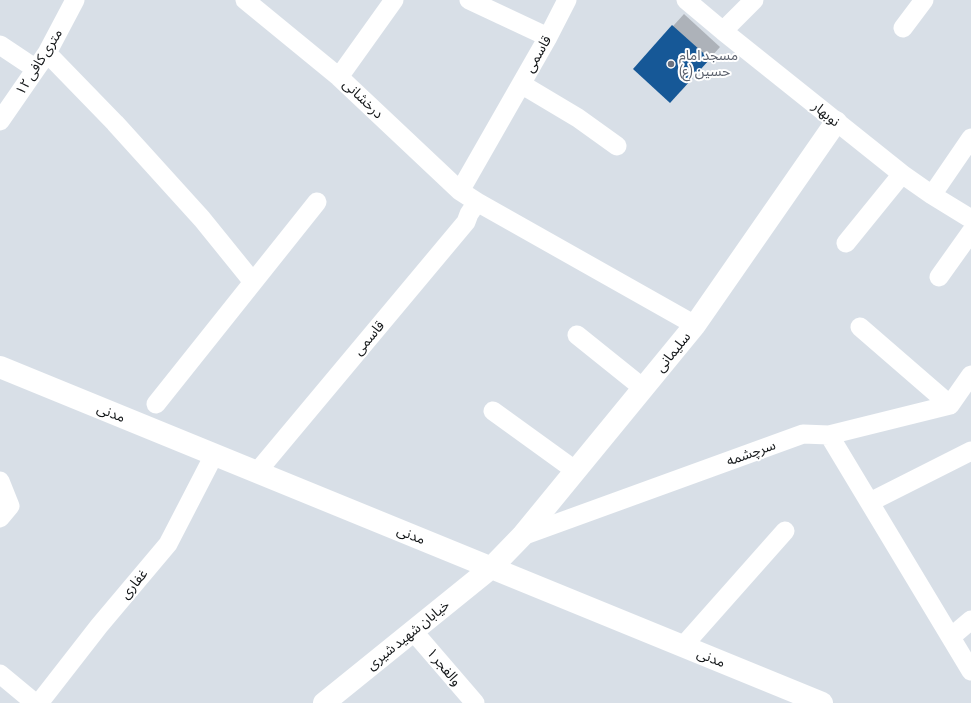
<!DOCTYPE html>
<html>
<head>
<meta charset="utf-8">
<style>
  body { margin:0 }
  canvas { display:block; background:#d8dfe7 }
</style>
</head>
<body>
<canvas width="971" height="703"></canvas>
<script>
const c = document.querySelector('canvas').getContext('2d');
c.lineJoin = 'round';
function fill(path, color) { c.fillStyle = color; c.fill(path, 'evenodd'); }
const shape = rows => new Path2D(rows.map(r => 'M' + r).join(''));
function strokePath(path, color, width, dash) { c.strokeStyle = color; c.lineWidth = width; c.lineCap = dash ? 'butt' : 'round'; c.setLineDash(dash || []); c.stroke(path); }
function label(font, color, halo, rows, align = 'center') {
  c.font = font + ' "Asap Condensed","Noto Sans Arabic",sans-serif'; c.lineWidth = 4; c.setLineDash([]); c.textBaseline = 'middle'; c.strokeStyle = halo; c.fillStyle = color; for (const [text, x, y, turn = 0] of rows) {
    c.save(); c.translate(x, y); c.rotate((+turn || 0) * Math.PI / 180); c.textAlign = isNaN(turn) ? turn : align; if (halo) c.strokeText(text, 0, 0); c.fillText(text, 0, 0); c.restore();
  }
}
fill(shape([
  [684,14,720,47,681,91,634,69]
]), '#0003');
fill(shape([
  [672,25,710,59,670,103,633,69]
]), '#165897');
strokePath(shape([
  [245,0,339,77,460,191,477,202,695,325],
  [469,0,548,37],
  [686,0,723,31,902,174,932,195,971,219],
  [903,28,924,0],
  [723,31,754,0],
  [0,45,36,69],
  [47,53,115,123,202,219,253,282],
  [339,77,394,0],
  [521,84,578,118,617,146],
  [0,121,47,53,75,0],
  [460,191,548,37,567,0],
  [932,195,971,138],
  [846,243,902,174],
  [939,277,971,232],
  [860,327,950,405],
  [577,335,643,388],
  [156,404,317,202],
  [493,411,576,471],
  [829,435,971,671],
  [257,472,466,222,469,214,477,202],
  [0,481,10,506,0,518],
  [870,502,971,451],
  [522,536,803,434,829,435,950,405,971,375],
  [413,631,475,703],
  [951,637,971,620],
  [683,646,785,531],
  [0,674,35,703],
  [39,703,99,626,168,544,214,455]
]), '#fff', 19);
strokePath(shape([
  [0,367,822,703],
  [324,703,491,568,522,536,695,325,836,122]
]), '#fff', 22);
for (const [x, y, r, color] of [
  [671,64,4,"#6b7280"]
]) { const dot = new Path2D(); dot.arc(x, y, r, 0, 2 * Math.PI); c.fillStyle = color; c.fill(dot); strokePath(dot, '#fff', 1.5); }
label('14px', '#131618', '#fff', [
  ["قاسمی",538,54,-60],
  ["۱۲ متری کافی",39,62,-58],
  ["درخشانی",363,99,44],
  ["نوبهار",826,114,39],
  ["قاسمی",369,338,-50],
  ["سلیمانی",673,352,-51],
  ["مدنی",111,413,22],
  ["سرچشمه",751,453,-20],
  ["مدنی",411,535,22],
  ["غفاری",134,584,-50],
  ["خیابان شهید شیری",408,635,-39],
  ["مدنی",711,658,22],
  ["والفجر ۱",444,667,50]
]);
label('14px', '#5b616d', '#fff', [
  ["مسجد امام",679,56],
  ["حسین (ع)",679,72]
], 'left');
</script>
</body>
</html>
